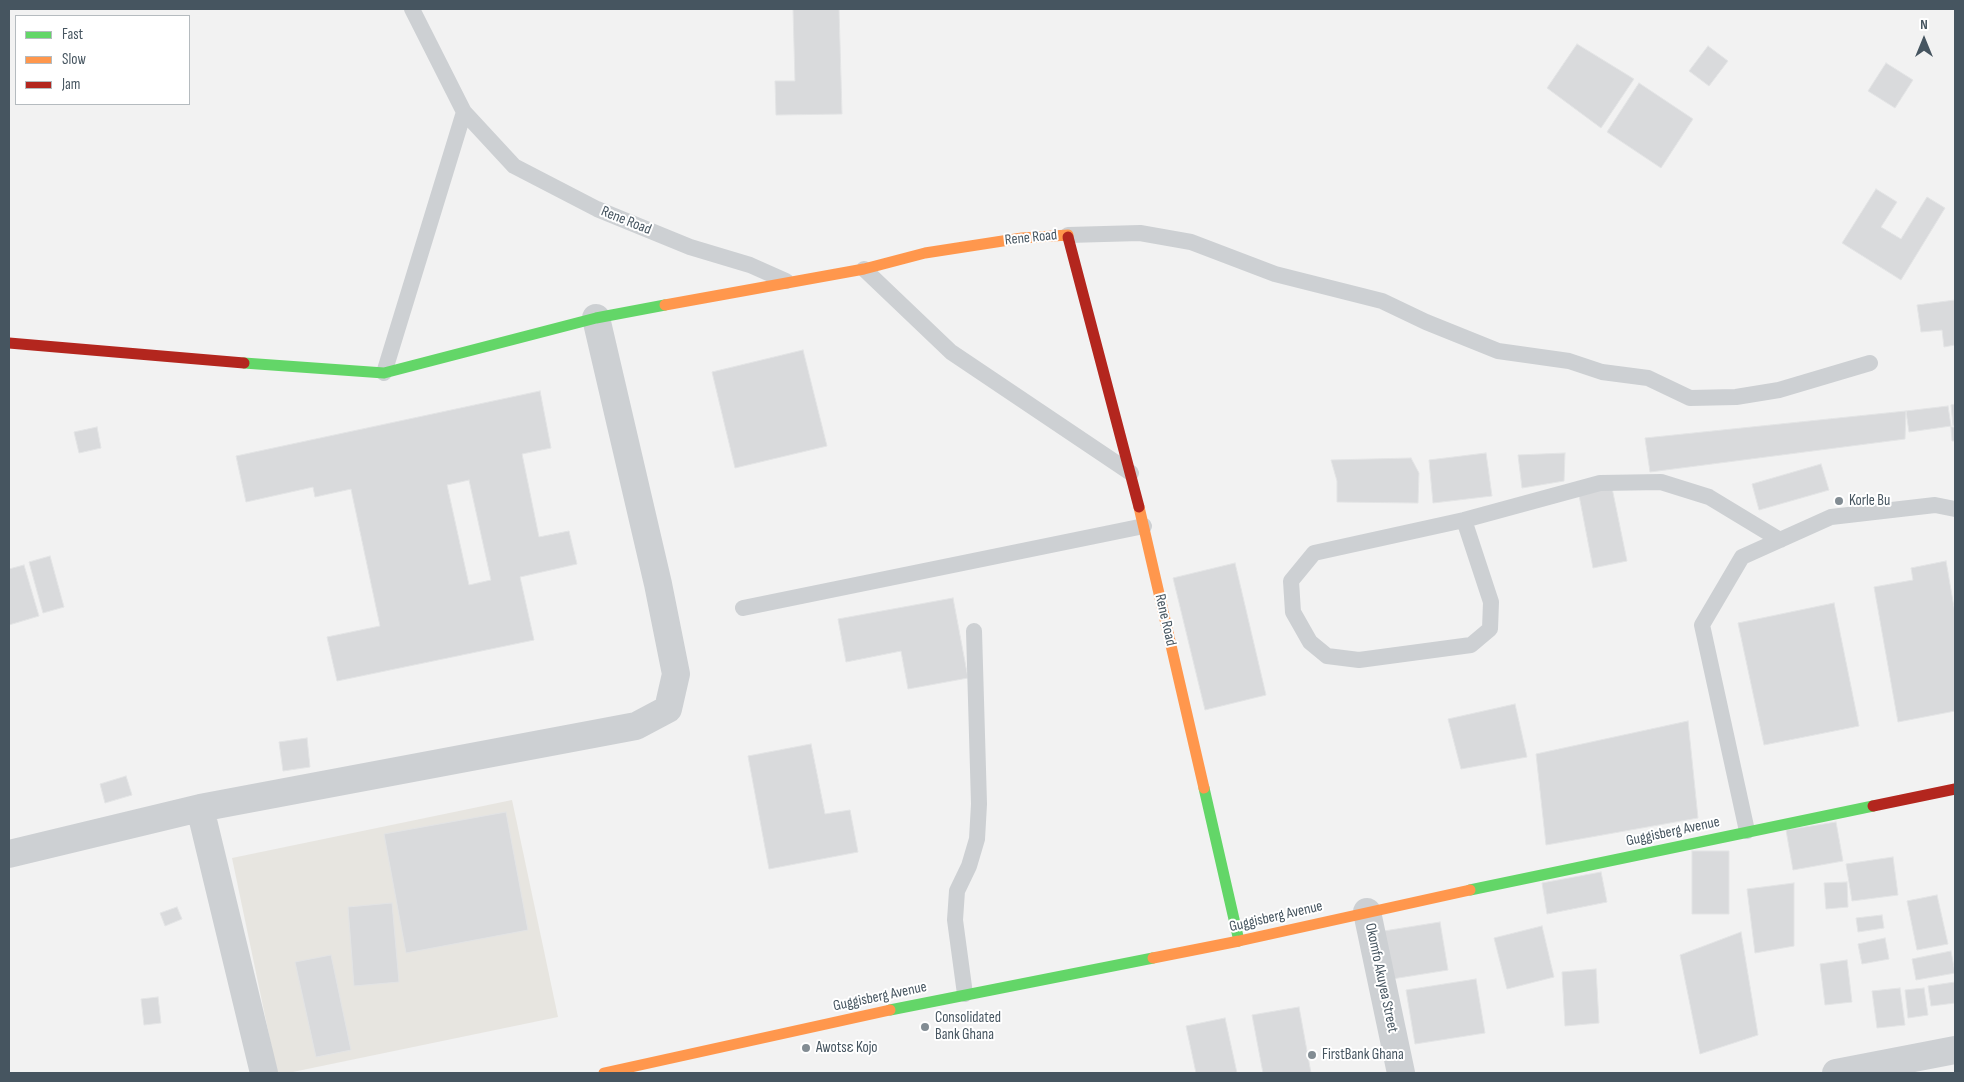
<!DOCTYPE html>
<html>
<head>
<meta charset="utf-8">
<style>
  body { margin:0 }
  #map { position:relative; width:1964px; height:1082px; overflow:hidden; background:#f2f2f2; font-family:"Sofia Sans Condensed",sans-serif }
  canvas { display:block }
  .frame { position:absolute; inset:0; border:10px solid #465560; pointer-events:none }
  .legend { position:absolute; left:15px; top:15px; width:175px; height:90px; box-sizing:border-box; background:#fff; border:1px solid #b5bbbf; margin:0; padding:6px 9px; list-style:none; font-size:15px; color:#465560 }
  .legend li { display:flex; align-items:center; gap:10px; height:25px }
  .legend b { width:25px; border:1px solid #b5bbbf }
  .north { position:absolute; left:1899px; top:15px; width:50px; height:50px; -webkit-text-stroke:4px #fff; paint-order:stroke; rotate:0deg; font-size:14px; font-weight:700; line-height:20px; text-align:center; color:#465560 }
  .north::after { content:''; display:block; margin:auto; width:18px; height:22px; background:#465560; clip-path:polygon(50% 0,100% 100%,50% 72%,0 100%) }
</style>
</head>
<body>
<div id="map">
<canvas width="1964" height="1082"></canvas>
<div class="frame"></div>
<ul class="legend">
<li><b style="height:6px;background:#63d668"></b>Fast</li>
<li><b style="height:6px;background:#ff974d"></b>Slow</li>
<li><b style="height:6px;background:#b3261e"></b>Jam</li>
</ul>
<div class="north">N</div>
</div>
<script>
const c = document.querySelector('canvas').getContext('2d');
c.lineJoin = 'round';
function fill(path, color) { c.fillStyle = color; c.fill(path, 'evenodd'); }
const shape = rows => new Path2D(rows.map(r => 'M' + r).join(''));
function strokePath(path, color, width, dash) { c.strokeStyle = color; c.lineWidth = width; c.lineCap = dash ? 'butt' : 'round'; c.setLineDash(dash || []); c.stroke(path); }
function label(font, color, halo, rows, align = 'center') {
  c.font = font + ' "Sofia Sans Condensed",sans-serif'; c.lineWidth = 4; c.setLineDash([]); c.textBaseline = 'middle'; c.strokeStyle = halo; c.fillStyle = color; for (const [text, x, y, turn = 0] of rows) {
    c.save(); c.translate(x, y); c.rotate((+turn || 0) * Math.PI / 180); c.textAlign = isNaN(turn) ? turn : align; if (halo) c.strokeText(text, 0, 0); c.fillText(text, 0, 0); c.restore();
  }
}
fill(shape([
  [512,800,558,1017,288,1073,277,1073,232,858]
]), '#e7e5e0');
const building = shape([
  [793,9,839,9,842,114,776,115,775,81,795,81,793,9],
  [1577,44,1634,79,1601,128,1547,88,1577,44],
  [1708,46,1728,61,1709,86,1689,71,1708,46],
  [1886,63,1913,80,1895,108,1868,91,1886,63],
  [1639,83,1693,119,1661,168,1607,132,1639,83],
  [1876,189,1897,202,1881,227,1901,239,1927,197,1945,208,1901,280,1842,243,1876,189],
  [1955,300,1955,345,1944,347,1942,330,1921,332,1917,305,1955,300],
  [803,350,827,446,735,468,712,372,803,350],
  [540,391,551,448,522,454,539,537,569,531,577,564,520,577,534,640,337,681,327,637,380,626,351,489,315,497,313,487,246,502,236,456,540,391],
  [469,480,491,580,469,585,447,485,469,480],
  [1955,404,1955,425,1953,426,1951,405,1955,404],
  [1948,406,1951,426,1909,432,1906,411,1948,406],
  [1906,411,1905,439,1650,472,1645,438,1906,411],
  [97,427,101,448,79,453,74,432,97,427],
  [1951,427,1955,427,1955,441,1952,441,1951,427],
  [1486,453,1492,496,1433,503,1429,460,1486,453],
  [1565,453,1564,481,1522,488,1518,455,1565,453],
  [1411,458,1419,473,1418,503,1337,502,1337,481,1331,460,1411,458],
  [1821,464,1829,490,1759,510,1752,484,1821,464],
  [1611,483,1627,561,1593,568,1578,490,1611,483],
  [50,556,64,607,43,613,29,562,50,556],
  [1946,561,1955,613,1955,711,1898,722,1874,587,1913,580,1911,568,1946,561],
  [1235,563,1266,695,1205,710,1173,578,1235,563],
  [24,565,39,616,9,625,9,569,24,565],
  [953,598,968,678,908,689,901,651,846,662,838,619,953,598],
  [1834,603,1859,726,1764,745,1738,623,1834,603],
  [1515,704,1527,757,1461,769,1448,719,1515,704],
  [1688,721,1698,818,1546,845,1536,754,1688,721],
  [307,738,310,767,283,771,279,742,307,738],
  [811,744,825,814,850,810,858,852,769,869,748,756,811,744],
  [126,776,132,795,105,803,100,784,126,776],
  [506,812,528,930,406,953,384,834,506,812],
  [1836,822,1843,861,1793,870,1786,830,1836,822],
  [1692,851,1729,851,1729,914,1692,914,1692,851],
  [1893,857,1898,895,1852,901,1846,864,1893,857],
  [1601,872,1607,902,1547,914,1542,883,1601,872],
  [1847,882,1848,907,1826,909,1824,883,1847,882],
  [1794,883,1794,946,1755,953,1747,889,1794,883],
  [1937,895,1948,944,1917,950,1907,901,1937,895],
  [392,903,399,982,354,986,348,907,392,903],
  [177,907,182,919,165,926,160,913,177,907],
  [1882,915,1884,928,1858,932,1856,918,1882,915],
  [1440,922,1448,970,1392,979,1384,931,1440,922],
  [1542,926,1554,977,1507,989,1494,938,1542,926],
  [1741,932,1758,1035,1700,1054,1680,955,1741,932],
  [1885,938,1889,959,1862,964,1858,944,1885,938],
  [1951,951,1955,973,1916,980,1912,959,1951,951],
  [331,955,351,1050,316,1057,295,962,331,955],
  [1847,960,1852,1002,1825,1005,1820,964,1847,960],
  [1596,969,1599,1023,1565,1026,1562,972,1596,969],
  [1476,979,1485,1033,1415,1044,1406,990,1476,979],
  [1955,982,1955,1003,1931,1006,1928,986,1955,982],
  [1900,988,1905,1025,1877,1028,1872,991,1900,988],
  [1924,988,1928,1015,1908,1018,1905,990,1924,988],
  [158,997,161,1023,144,1025,141,999,158,997],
  [1299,1007,1311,1073,1263,1073,1252,1015,1299,1007],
  [1225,1018,1237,1073,1196,1073,1186,1026,1225,1018]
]);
fill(building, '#d9dadc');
strokePath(building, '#e3e4e5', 1);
strokePath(shape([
  [412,9,464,112,514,166,597,209,690,247,750,265,786,281],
  [1068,235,1140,233,1191,242,1275,274,1382,301,1426,322,1498,351,1569,361,1602,372,1648,378,1690,398,1736,397,1779,390,1870,363],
  [864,269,951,352,1131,473],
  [384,373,464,112],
  [1464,520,1491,602,1490,629,1471,645,1359,660,1327,656,1310,642,1293,612,1291,581,1314,553,1464,520,1600,483,1661,482,1709,497,1780,540],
  [743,608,1144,526],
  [1747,831,1702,625,1742,557,1831,517,1935,505,1955,509],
  [965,994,955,920,957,891,969,866,977,839,979,804,974,631]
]), '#cdd0d3', 16);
strokePath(shape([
  [200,808,264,1073],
  [9,854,200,808,636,726,668,709,676,674,658,584,596,318],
  [1367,912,1401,1073],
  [1836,1073,1955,1050]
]), '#cdd0d3', 28);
strokePath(shape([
  [244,363,384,373,596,318,665,305],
  [1204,788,1239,941],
  [1470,890,1873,806],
  [890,1010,1153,958]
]), '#63d668', 11);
strokePath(shape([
  [665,305,864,269,925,253,1022,238,1068,235,1068,237],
  [1139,507,1204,788],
  [1153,958,1239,941,1470,890],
  [604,1073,890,1010]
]), '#ff974d', 11);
strokePath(shape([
  [1068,237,1139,507],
  [9,343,244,363],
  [1873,806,1955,789]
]), '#b3261e', 11);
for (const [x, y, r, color] of [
  [1839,501,5,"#828c93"],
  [925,1027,5,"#828c93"],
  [806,1048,5,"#828c93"],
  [1312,1055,5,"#828c93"]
]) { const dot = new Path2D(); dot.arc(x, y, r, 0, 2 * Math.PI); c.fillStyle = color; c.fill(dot); strokePath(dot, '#fff', 2); }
label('15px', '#465560', '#fff', [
  ["Rene Road",626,221,22],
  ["Rene Road",1031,238,-6],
  ["Rene Road",1165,620,77],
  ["Guggisberg Avenue",1673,832,-12],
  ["Guggisberg Avenue",1276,917,-13],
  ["Okomfo Akuyea Street",1381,978,78],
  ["Guggisberg Avenue",880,997,-12]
]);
label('15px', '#465560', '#fff', [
  ["Korle Bu",1849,501],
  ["Consolidated",935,1018],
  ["Bank Ghana",935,1035],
  ["Awotsɛ Kojo",816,1048],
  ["FirstBank Ghana",1322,1055]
], 'left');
</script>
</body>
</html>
